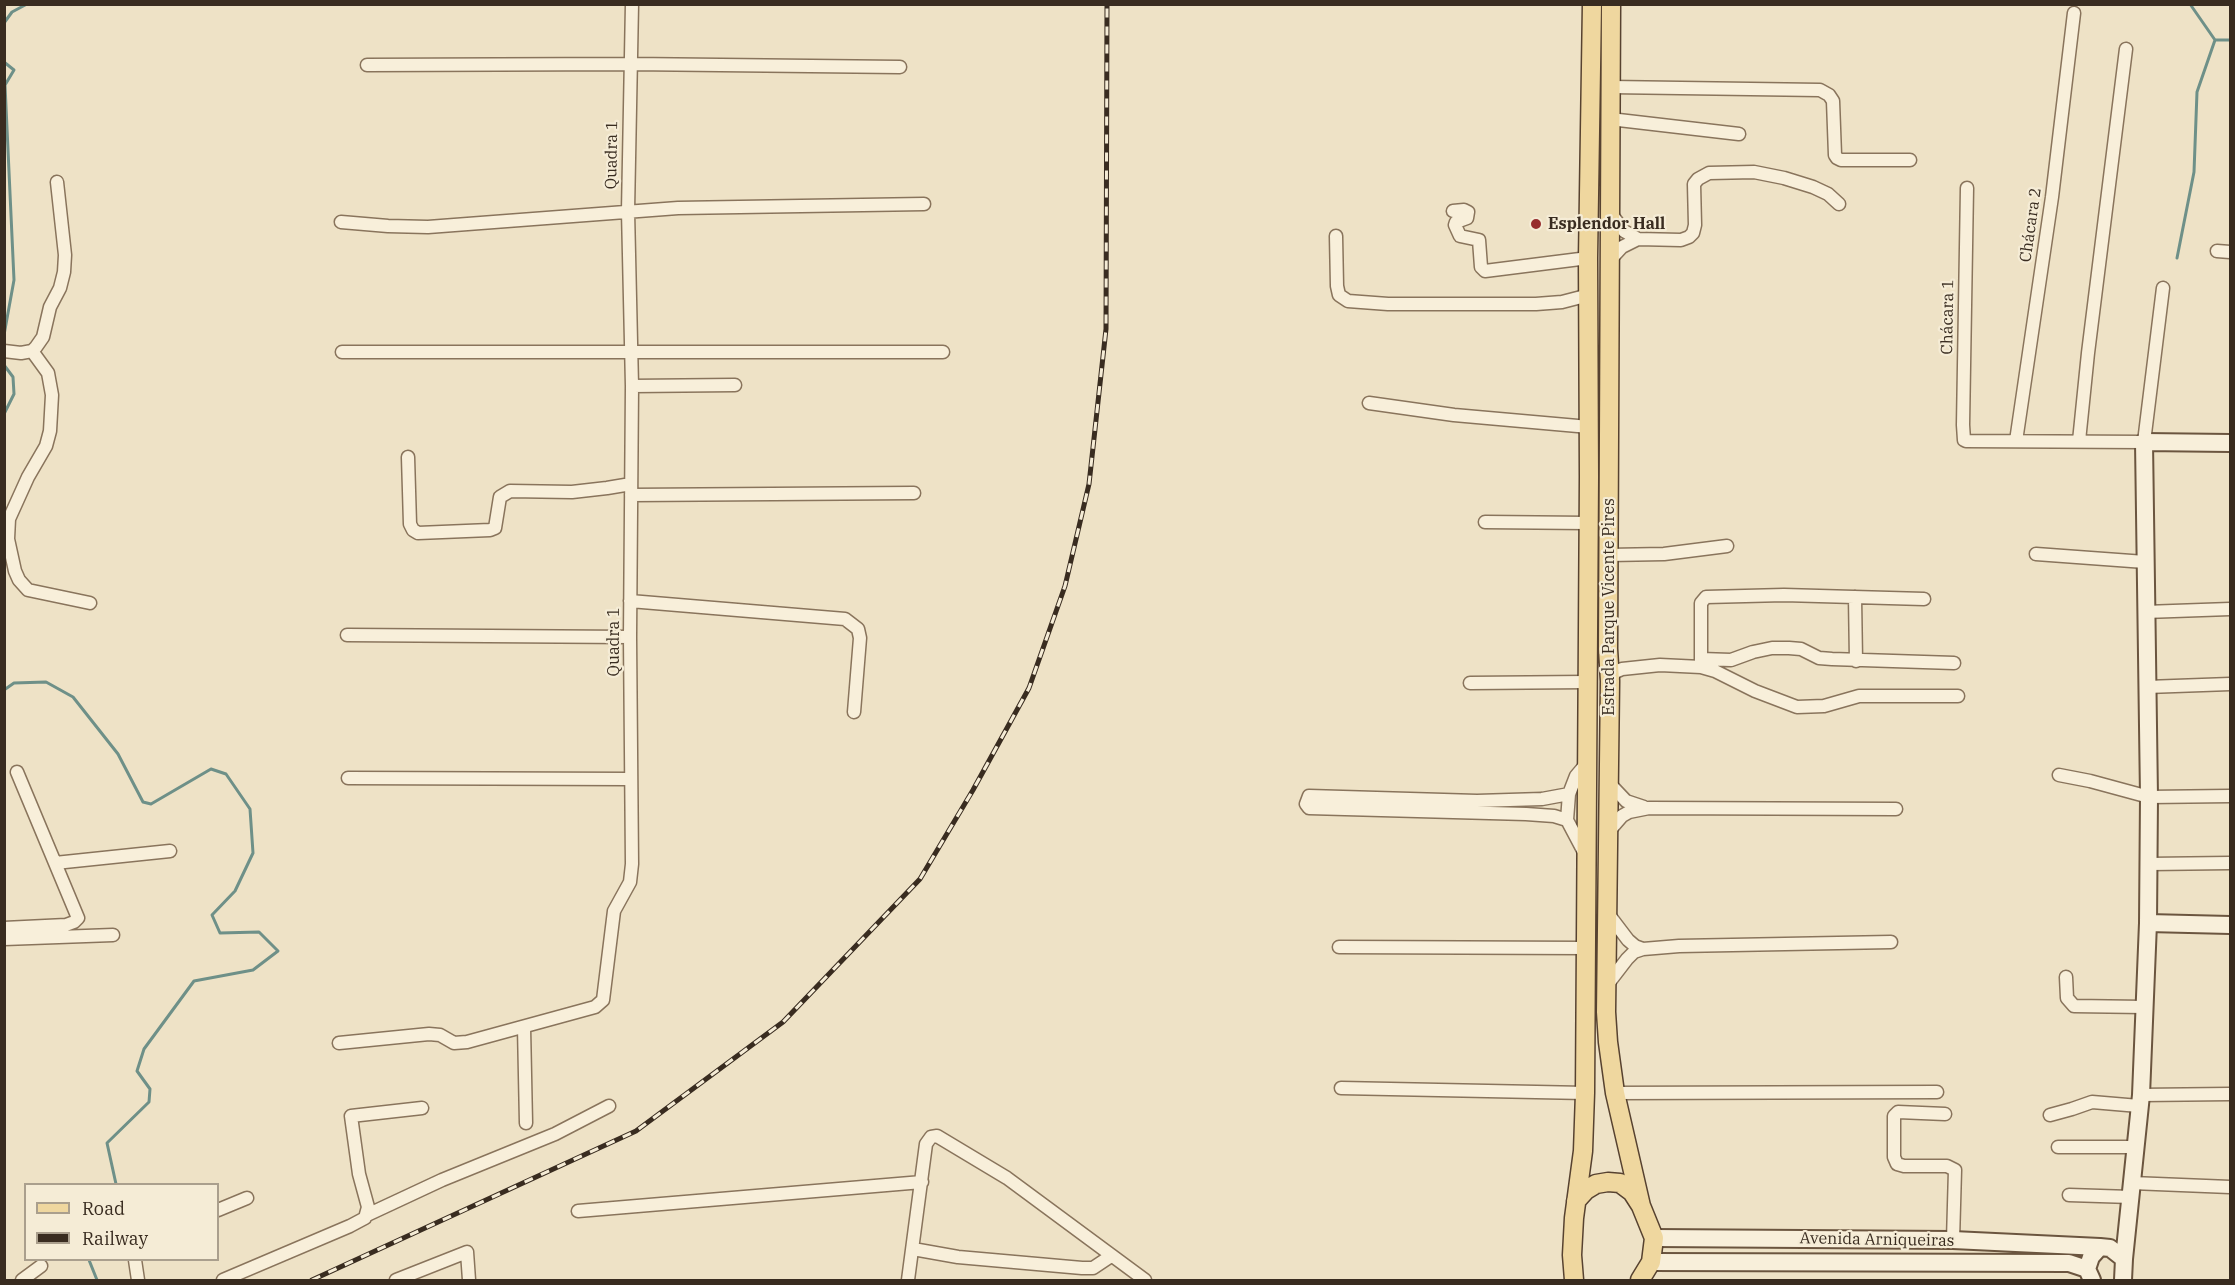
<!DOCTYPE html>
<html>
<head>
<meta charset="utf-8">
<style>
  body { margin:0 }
  #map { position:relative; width:2235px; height:1285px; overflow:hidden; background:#eee2c6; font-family:"IBM Plex Serif",serif }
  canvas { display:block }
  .frame { position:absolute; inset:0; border:6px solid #392c20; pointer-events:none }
  .legend { position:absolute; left:24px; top:1183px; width:195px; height:78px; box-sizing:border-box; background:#f5ecd6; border:2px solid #aa9f8d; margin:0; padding:8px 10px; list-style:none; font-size:18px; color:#392c20 }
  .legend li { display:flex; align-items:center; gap:12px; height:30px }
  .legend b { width:30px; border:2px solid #aa9f8d }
</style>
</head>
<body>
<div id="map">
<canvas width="2235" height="1285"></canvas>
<div class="frame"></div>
<ul class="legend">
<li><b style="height:8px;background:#efd79f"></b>Road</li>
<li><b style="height:8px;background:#392c20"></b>Railway</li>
</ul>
</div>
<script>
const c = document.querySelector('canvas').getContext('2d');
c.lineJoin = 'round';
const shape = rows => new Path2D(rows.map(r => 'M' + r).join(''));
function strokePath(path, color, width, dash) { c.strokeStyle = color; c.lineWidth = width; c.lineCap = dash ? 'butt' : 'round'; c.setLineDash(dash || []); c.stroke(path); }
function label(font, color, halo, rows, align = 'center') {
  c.font = font + ' "IBM Plex Serif",serif'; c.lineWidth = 4.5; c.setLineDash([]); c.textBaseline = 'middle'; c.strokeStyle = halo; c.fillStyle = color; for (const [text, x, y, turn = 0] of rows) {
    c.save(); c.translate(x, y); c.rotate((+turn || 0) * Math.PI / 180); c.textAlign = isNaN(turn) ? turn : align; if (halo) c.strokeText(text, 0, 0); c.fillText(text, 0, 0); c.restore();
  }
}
strokePath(shape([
  [2190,4,2215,40,2230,40],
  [4,23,12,12,27,4],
  [4,62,14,70,5,85,14,280,4,335],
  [2177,258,2194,172,2197,92,2215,40],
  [4,365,13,377,14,394,4,414],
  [4,690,14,683,46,682,73,697,118,754,143,802,151,804,211,769,226,774,250,809,253,853,235,891,212,915,220,933,259,932,278,951,253,970,194,981,144,1049,137,1071,150,1089,149,1102,107,1143,116,1184],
  [89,1260,97,1280]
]), '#6e9088', 3);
const street = shape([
  [367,65,631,64,900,67],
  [1611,87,1820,90,1829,95,1833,101,1835,155,1837,158,1841,160,1910,160],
  [1610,119,1739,134],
  [1967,188,1963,425,1964,440,1966,441,2144,442,2163,288],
  [1453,211,1464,210,1468,212,1467,218,1456,222,1455,225,1460,236,1479,240,1481,267,1485,271,1588,258],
  [1612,215,1624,231,1638,239],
  [341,222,388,226,428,227,678,208,924,204],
  [1336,236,1337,286,1339,295,1348,301,1388,304,1536,304,1562,302,1589,295],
  [2217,251,2230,252],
  [1610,260,1622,247,1638,239,1681,240,1689,237,1693,233,1695,225,1694,184,1698,179,1709,173,1754,172,1784,178,1813,187,1828,194,1839,204],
  [4,351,21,353,32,351,36,347,43,337,50,307,60,288,64,272,65,255,57,182],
  [32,351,48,373,52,395,50,431,46,446,28,477,9,519,8,539,15,571,19,580,28,590,90,603],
  [342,352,943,352],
  [632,386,735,385],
  [1369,403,1454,415,1589,427],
  [2016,441,2052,197,2074,13],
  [2079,441,2088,353,2126,49],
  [408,457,410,524,413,530,418,533,490,530,495,528,500,497,510,491,572,492,607,488,631,484],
  [631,495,914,493],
  [1485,522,1588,523],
  [2036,554,2145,562],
  [1609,555,1664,554,1727,546],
  [1855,597,1856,661],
  [630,601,845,619,858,629,860,638,854,712],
  [2145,612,2230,609],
  [347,635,630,637],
  [1701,659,1731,660,1753,652,1772,648,1789,648,1801,649,1819,658,1832,659,1954,663],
  [1701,667,1701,603,1706,597,1784,595,1924,599],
  [1610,681,1615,672,1622,669,1660,665,1701,667,1715,671,1755,691,1797,707,1824,706,1859,696,1958,696],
  [1470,683,1587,682],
  [2147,687,2230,684],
  [2059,775,2090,781,2149,797,2230,796],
  [348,778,630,779],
  [1609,783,1626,801,1644,807],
  [1567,820,1554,816,1526,814,1309,808,1306,804,1309,796,1477,801,1542,799,1569,794],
  [1609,831,1622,816,1629,812,1649,808,1896,809],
  [1585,854,1567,820,1569,794,1576,776,1587,763],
  [55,863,170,851],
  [2149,864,2230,863],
  [1609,915,1628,940,1635,946,1643,949],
  [4,928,66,925,74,922,78,918,17,772],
  [4,939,113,935],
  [1339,947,1586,948],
  [2066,977,2067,998,2074,1006,2144,1007],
  [1607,985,1627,959,1634,952,1643,949,1679,946,1891,942],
  [524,1027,526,1123],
  [339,1043,429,1034,440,1035,454,1043,467,1042,595,1007,603,1000,614,911,630,882,632,864,630,637,632,386,628,211,632,4],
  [1341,1088,1585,1093],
  [1615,1093,1937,1092],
  [2141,1095,2230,1094],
  [1945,1114,1898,1112,1894,1116,1894,1157,1897,1164,1904,1166,1947,1166,1955,1170,1953,1240],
  [2050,1115,2072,1109,2092,1102,2139,1106],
  [2058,1147,2135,1147],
  [2132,1183,2230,1187],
  [2069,1195,2131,1197],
  [218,1210,247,1198],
  [578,1211,922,1182],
  [367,1215,442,1180,555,1134,609,1106],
  [913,1249,958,1257,1082,1268,1093,1268,1111,1256],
  [135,1260,138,1280],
  [22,1280,41,1266],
  [223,1280,350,1226,365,1218,368,1207,359,1174,351,1116,422,1108],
  [396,1280,467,1252,469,1280],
  [908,1280,926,1144,931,1137,937,1136,1007,1178,1145,1280]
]);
const secondary = shape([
  [2148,923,2230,925],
  [1654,1238,1953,1240,2100,1247],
  [2124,1259,2141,1095,2148,923,2149,797,2144,442,2230,443],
  [1651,1262,2069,1263,2087,1269],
  [2092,1280,2087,1269,2091,1257,2100,1247,2110,1248,2124,1259,2123,1280]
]);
const primary = shape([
  [1611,4,1608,649,1610,681,1606,1012,1608,1042,1615,1093,1641,1206],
  [1576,1201,1586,1190,1596,1184,1608,1182,1620,1183,1632,1192,1641,1206,1654,1238,1651,1262,1640,1280],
  [1574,1280,1572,1255,1574,1218,1583,1151,1585,1093,1589,477,1588,258,1592,4]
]);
strokePath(street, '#89745c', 15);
strokePath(secondary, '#6b553f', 20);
strokePath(primary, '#574230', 21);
strokePath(street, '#f8efda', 12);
strokePath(secondary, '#f8efda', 16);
strokePath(primary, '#efd79f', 18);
const rail = shape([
  [312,1280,636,1131,783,1022,920,879,973,790,1029,688,1065,586,1089,484,1106,329,1107,4]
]);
strokePath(rail, '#392c20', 5);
strokePath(rail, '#f5ecd6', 3, [9]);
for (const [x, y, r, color] of [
  [1536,224,6,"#972d2d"]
]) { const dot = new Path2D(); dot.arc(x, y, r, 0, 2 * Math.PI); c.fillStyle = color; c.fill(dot); strokePath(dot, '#f5ecd6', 2); }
label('16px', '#392c20', '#f5ecd6', [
  ["Quadra 1",612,155,-89],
  ["Chácara 2",2031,225,-82],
  ["Chácara 1",1948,317,-89],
  ["Estrada Parque Vicente Pires",1609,607,-90],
  ["Quadra 1",614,642,-90],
  ["Avenida Arniqueiras",1877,1240,1]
]);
label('bold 16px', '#392c20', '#f5ecd6', [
  ["Esplendor Hall",1548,224]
], 'left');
</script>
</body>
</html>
